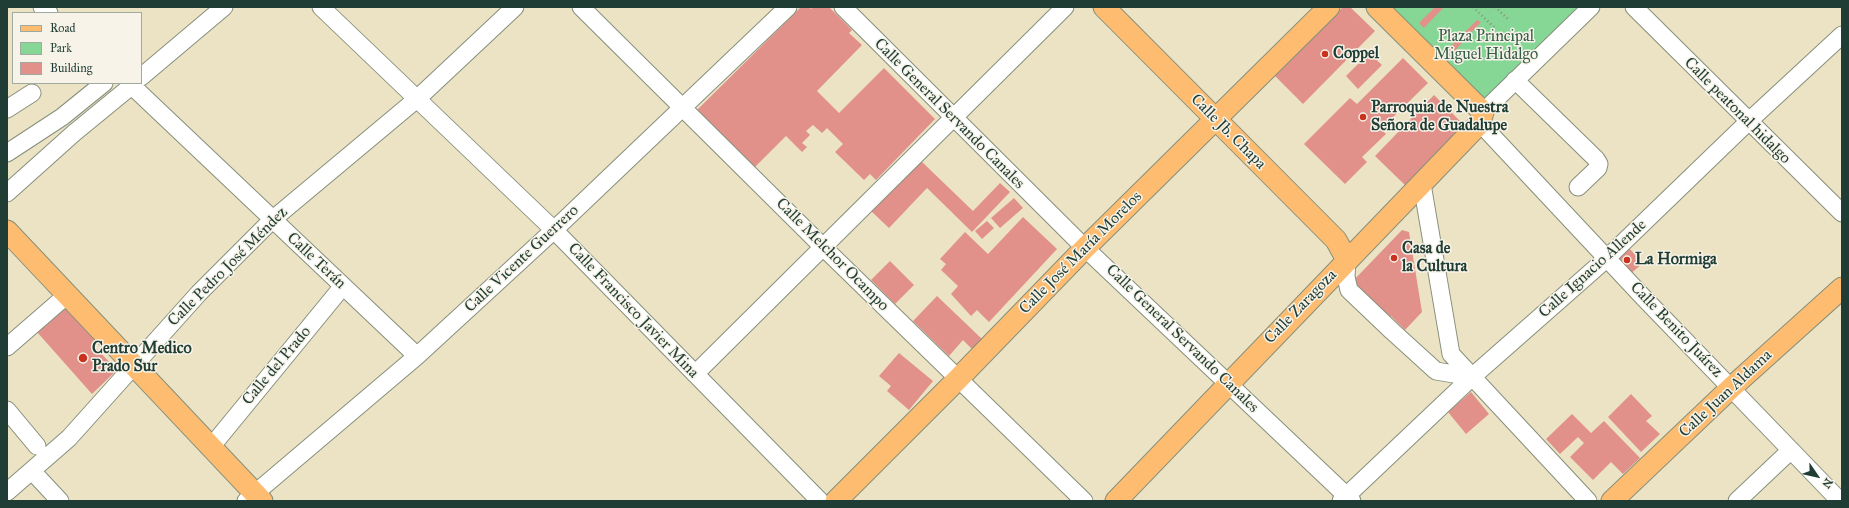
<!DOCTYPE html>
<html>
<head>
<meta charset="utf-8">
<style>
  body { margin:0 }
  #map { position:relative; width:1849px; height:508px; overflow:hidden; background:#ece3c4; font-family:"IM FELL Great Primer",serif }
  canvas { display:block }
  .frame { position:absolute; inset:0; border:8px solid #1f3d34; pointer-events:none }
  .legend { position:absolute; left:12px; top:12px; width:130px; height:72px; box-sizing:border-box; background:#f7f3e8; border:1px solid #a1aaa0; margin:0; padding:5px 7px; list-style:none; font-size:12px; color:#1f3d34 }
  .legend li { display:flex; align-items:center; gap:8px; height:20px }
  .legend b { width:20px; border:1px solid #a1aaa0 }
  .north { position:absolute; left:1797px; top:456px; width:40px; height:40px; -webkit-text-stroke:3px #f7f3e8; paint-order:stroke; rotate:124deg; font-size:11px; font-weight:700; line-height:16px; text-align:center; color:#1f3d34 }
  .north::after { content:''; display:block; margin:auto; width:14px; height:18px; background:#1f3d34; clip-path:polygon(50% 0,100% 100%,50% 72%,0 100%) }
</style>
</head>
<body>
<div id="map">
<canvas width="1849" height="508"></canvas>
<div class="frame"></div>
<ul class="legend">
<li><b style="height:5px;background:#fdbc70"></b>Road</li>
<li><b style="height:11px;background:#86d696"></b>Park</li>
<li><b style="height:11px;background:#e1918a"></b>Building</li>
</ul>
<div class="north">N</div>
</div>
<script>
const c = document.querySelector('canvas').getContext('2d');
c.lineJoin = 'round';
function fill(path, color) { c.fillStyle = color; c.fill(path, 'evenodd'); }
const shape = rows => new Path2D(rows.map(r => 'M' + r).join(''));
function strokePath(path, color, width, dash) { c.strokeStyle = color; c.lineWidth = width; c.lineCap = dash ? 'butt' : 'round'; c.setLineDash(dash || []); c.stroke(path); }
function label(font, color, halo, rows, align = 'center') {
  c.font = font + ' "IM FELL Great Primer",serif'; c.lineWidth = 3; c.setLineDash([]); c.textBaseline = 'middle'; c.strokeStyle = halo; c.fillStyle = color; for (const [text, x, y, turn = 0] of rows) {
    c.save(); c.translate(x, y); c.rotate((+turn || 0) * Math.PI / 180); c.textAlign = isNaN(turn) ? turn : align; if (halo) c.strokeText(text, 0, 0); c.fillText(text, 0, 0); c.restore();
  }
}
fill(shape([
  [1390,7,1580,7,1486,102]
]), '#86d696');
fill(shape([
  [801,7,809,7,811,9,813,7,829,7,852,30,849,33,862,45,817,91,839,113,884,68,935,119,876,180,870,174,864,180,835,152,843,144,827,128,822,133,813,125,806,131,810,135,802,143,807,147,802,152,786,136,755,167,697,110],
  [1343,7,1350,7,1375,31,1303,104,1275,76],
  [1435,7,1444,7,1424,28,1419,23],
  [1477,20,1481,22,1451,55,1447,50],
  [1369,53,1382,65,1358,89,1346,76],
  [1403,58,1428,83,1381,129,1386,134,1362,157,1367,162,1345,184,1304,144,1350,98,1357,104],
  [1434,95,1465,126,1406,186,1375,156],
  [920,160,973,211,1000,183,1010,192,972,232,927,188,889,228,871,211],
  [1014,198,1023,208,1000,228,991,218],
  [1023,217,1057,249,989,322,977,310,971,316,951,294,958,286,941,270,946,264,940,259,965,232,988,254],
  [987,221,994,228,982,239,975,231],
  [1402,230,1409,232,1422,312,1405,330,1391,316,1388,319,1351,283],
  [1626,245,1643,263,1628,276,1611,258],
  [890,261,914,285,895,304,871,280],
  [937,296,982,339,972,349,963,340,949,356,913,321],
  [66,307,97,343,93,345,117,370,92,394,37,332],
  [899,353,933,381,909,410,887,391,891,386,879,376],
  [1471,392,1489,414,1466,434,1448,412],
  [1631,394,1652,416,1646,421,1660,434,1641,452,1608,417],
  [1572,414,1591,433,1604,421,1640,458,1623,474,1611,462,1593,480,1570,457,1584,443,1578,437,1560,454,1546,439]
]), '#e1918a');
const minor = shape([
  [42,7,49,13],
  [321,7,554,230,820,501],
  [581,7,823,247,1084,501],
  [843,7,1085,248,1352,501],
  [1634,7,1842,213],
  [141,77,224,7],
  [1515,80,1596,159,1599,164,1598,168,1578,187],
  [129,83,417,356],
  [7,109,32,93],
  [1483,112,1591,7],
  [1480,123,1643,297,1840,501],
  [7,153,62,117,104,83],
  [1422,184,1451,354,1588,501],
  [7,193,74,133,135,83],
  [1347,260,1346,277,1349,290,1392,331,1436,371,1472,377],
  [7,347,67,295],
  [695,374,1065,7],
  [7,410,37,446],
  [211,447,343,286],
  [32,471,60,501],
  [7,492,69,438,199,293,272,220,418,98,515,7],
  [246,501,417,356,554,230,788,7],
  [1341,501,1472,377,1606,259,1749,121,1842,35],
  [1737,501,1791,450]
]);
const major = shape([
  [1104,7,1336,240,1347,260],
  [7,231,262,501],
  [836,501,958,379,1085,248,1329,7],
  [1116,501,1480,123,1483,112,1377,7],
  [1612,501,1732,387,1842,288]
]);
strokePath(minor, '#86907c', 19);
strokePath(major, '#86907c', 23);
strokePath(shape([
  [1473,7,1496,29],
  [1495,7,1508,19]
]), '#86907c', 2.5, [1, 3]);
strokePath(minor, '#fff', 17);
strokePath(major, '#fdbc70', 21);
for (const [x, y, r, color] of [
  [1325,54,4,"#c8321e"],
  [1363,117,4,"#c8321e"],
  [1394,258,4,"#c8321e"],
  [1627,260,4,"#c8321e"],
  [83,358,5,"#c8321e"]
]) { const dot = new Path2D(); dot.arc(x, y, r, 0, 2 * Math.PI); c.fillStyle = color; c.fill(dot); strokePath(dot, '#f7f3e8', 1.5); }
label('16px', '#345c48', '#f7f3e8', [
  ["Plaza Principal",1486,37],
  ["Miguel Hidalgo",1486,55]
]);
label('bold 16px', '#1f3d34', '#f7f3e8', [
  ["Coppel",1333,54],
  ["Parroquia de Nuestra",1371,108],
  ["Señora de Guadalupe",1371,126],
  ["Casa de",1402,249],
  ["la Cultura",1402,267],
  ["La Hormiga",1635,260],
  ["Centro Medico",92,349],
  ["Prado Sur",92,367]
], 'left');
label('16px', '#1f3d34', '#f7f3e8', [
  ["Calle peatonal hidalgo",1737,111,45],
  ["Calle General Servando Canales",949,114,45],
  ["Calle Jb. Chapa",1228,132,45],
  ["Calle José María Morelos",1081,253,-45],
  ["Calle Melchor Ocampo",832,255,45],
  ["Calle Vicente Guerrero",522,259,-43],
  ["Calle Terán",316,261,43],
  ["Calle Pedro José Méndez",228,267,-45],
  ["Calle Ignacio Allende",1593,269,-42],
  ["Calle Zaragoza",1301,307,-46],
  ["Calle Francisco Javier Mina",633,311,46],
  ["Calle Benito Juárez",1676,330,46],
  ["Calle General Servando Canales",1182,339,44],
  ["Calle del Prado",277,366,-50],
  ["Calle Juan Aldama",1726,394,-43]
]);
</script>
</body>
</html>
